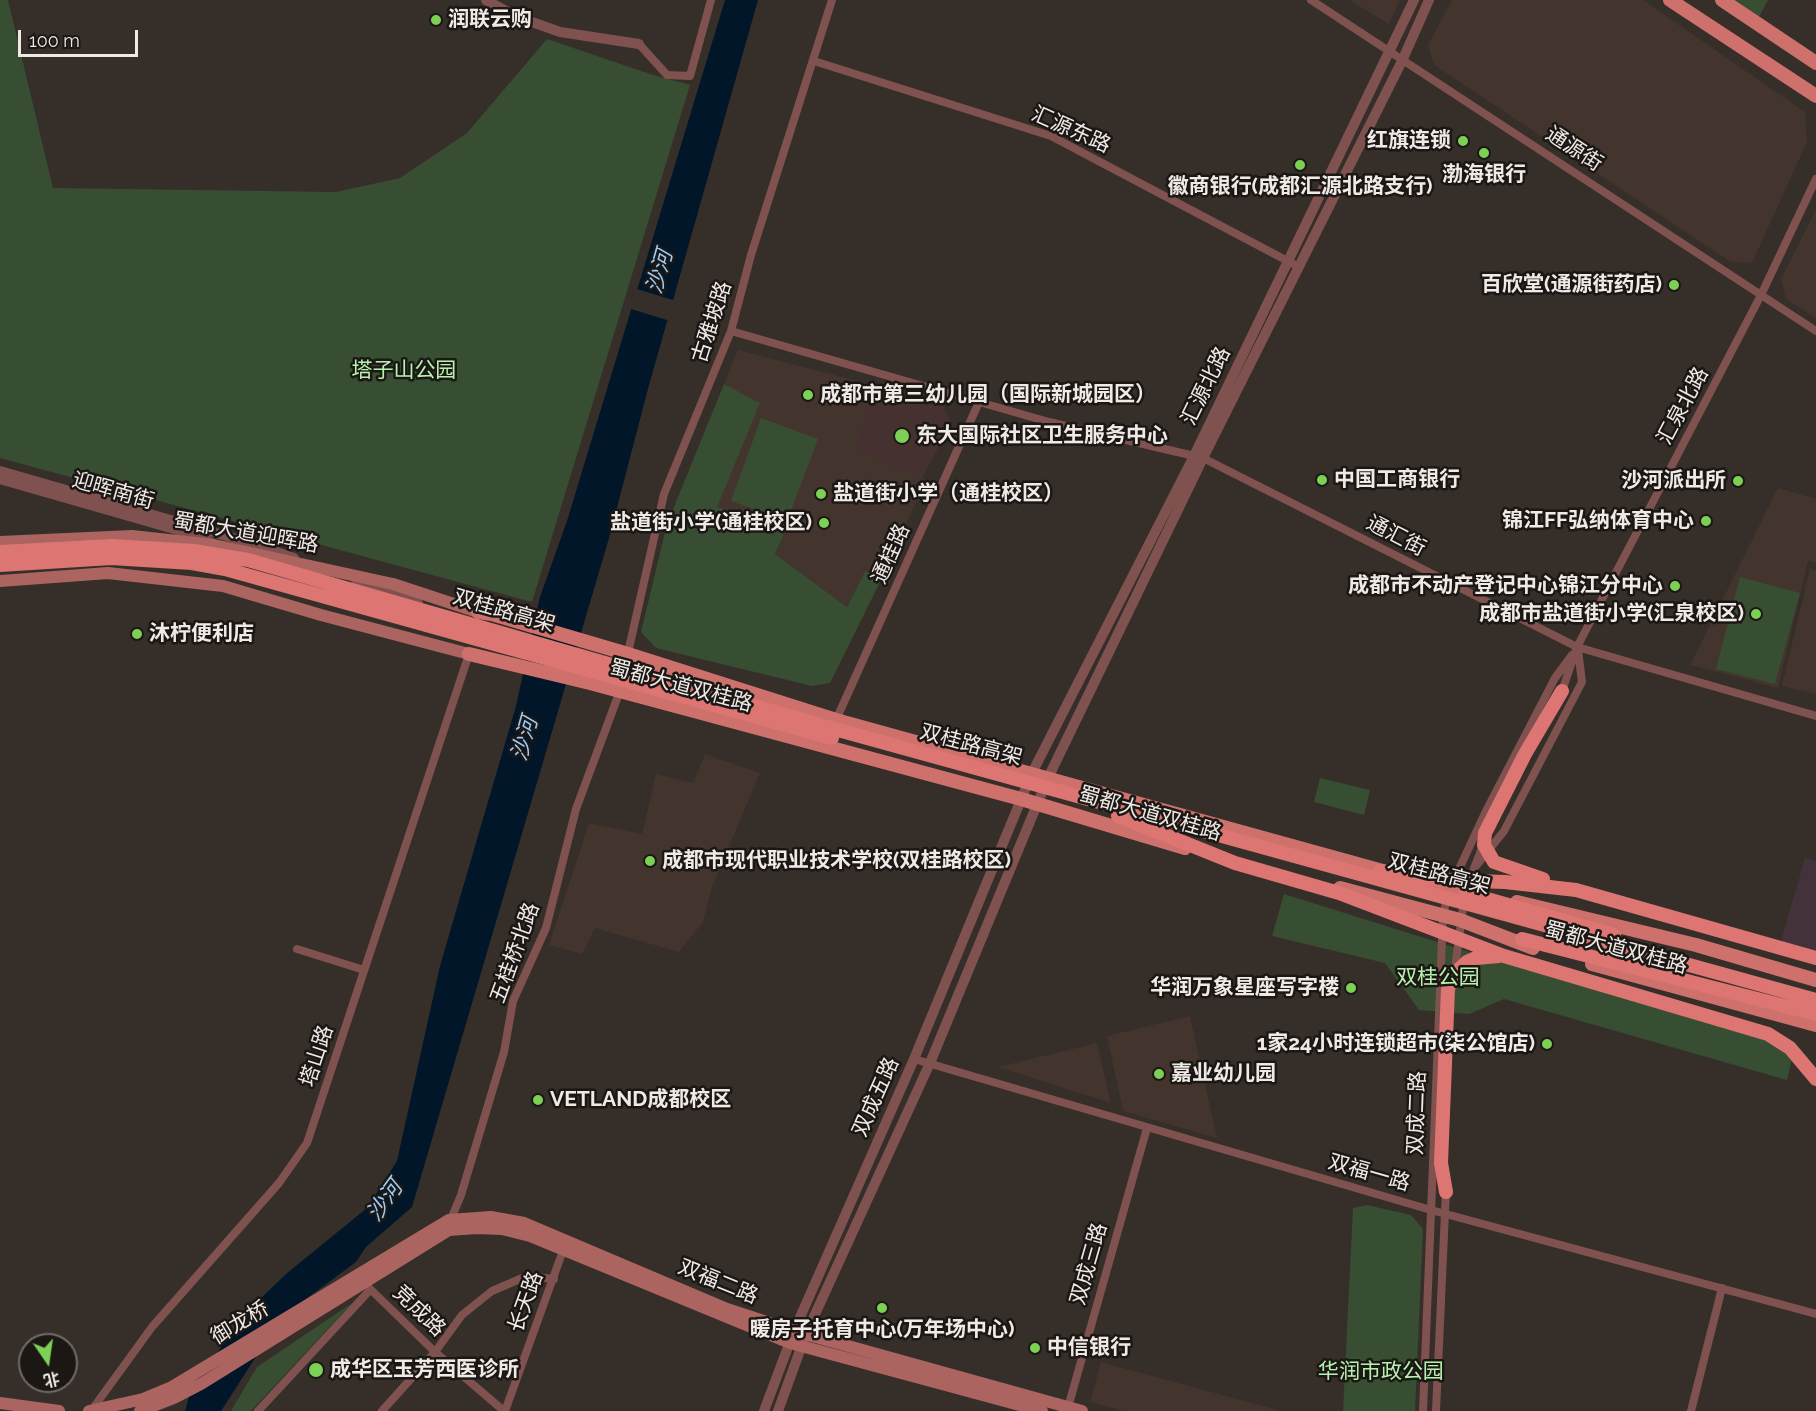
<!DOCTYPE html>
<html>
<head>
<meta charset="utf-8">
<style>
  body { margin:0 }
  #map { position:relative; width:1816px; height:1411px; overflow:hidden; background:#362e29; font-family:Raleway,"Noto Sans SC",sans-serif }
  canvas { display:block }
  .north { position:absolute; left:18px; top:1333px; width:60px; height:60px; box-sizing:border-box; background:#1b1715; border:2px solid #706b69; border-radius:50%; rotate:167deg; font-size:16px; font-weight:700; line-height:24px; text-align:center; color:#f0eae7 }
  .north::after { content:''; display:block; margin:auto; width:21px; height:27px; background:#7cd155; clip-path:polygon(50% 0,100% 100%,50% 72%,0 100%) }
  .scale { position:absolute; left:18px; top:30px; width:120px; height:27px; box-sizing:border-box; border:3px solid #f0eae7; border-top:0; padding-left:8px; font-size:18px; line-height:21px; white-space:nowrap; color:#f0eae7; -webkit-text-stroke:4px #1b1715; paint-order:stroke }
</style>
</head>
<body>
<div id="map">
<canvas width="1816" height="1411"></canvas>
<div class="north">北</div>
<div class="scale">100 m</div>
</div>
<script>
const c = document.querySelector('canvas').getContext('2d');
c.lineJoin = 'round';
function fill(path, color) { c.fillStyle = color; c.fill(path, 'evenodd'); }
const shape = rows => new Path2D(rows.map(r => 'M' + r).join(''));
function strokePath(path, color, width, dash) { c.strokeStyle = color; c.lineWidth = width; c.lineCap = dash ? 'butt' : 'round'; c.setLineDash(dash || []); c.stroke(path); }
function label(font, color, halo, rows, align = 'center') {
  c.font = font + ' Raleway,"Noto Sans SC",sans-serif'; c.lineWidth = 5; c.setLineDash([]); c.textBaseline = 'middle'; c.strokeStyle = halo; c.fillStyle = color; for (const [text, x, y, turn = 0] of rows) {
    c.save(); c.translate(x, y); c.rotate((+turn || 0) * Math.PI / 180); c.textAlign = isNaN(turn) ? turn : align; if (halo) c.strokeText(text, 0, 0); c.fillText(text, 0, 0); c.restore();
  }
}
fill(shape([
  [1349,0,1400,0,1389,24],
  [1452,0,1643,0,1805,112,1807,142,1752,263,1731,262,1434,65,1428,45],
  [1816,210,1816,318,1786,299,1781,279],
  [738,350,876,386,857,448,926,480,882,578,865,571,847,607,775,554,785,532,716,507,759,403,724,384],
  [1778,488,1816,499,1816,563,1808,561,1778,688,1690,665],
  [1810,569,1816,571,1816,694,1782,686],
  [705,754,760,773,712,887,703,922,679,952,595,928,582,954,549,945,589,823,642,834,656,774,693,783],
  [1190,1016,1217,1138,1123,1111,1107,1036],
  [1097,1043,1111,1103,998,1067],
  [1101,1362,1281,1411,1124,1411,1090,1402]
]), '#43352d');
fill(shape([
  [1805,858,1816,861,1816,961,1778,951]
]), '#43313b');
fill(shape([
  [876,386,942,403,951,423,922,479,856,448]
]), '#463131');
fill(shape([
  [0,0,8,0,53,188,336,192,400,178,467,133,547,39,650,74,690,85,532,602,0,458],
  [1735,0,1768,0,1759,17],
  [724,384,760,403,717,507,785,532,775,554,847,607,865,571,882,578,830,683,812,686,656,648,641,632,667,524],
  [761,418,818,439,787,521,731,501],
  [1740,577,1800,593,1775,684,1716,669],
  [1320,778,1370,790,1364,815,1314,802],
  [1284,894,1498,961,1772,1042,1792,1058,1787,1080,1504,999,1469,1014,1419,1010,1385,963,1272,936],
  [1367,1205,1411,1215,1423,1229,1415,1411,1343,1411,1353,1208],
  [352,1303,251,1411,231,1411,257,1367]
]), '#374e33');
fill(shape([
  [725,0,758,0,649,385,609,538,412,1207,366,1247,356,1262,299,1304,259,1352,221,1411,185,1411,191,1390,230,1335,257,1302,286,1274,367,1208,397,1161,440,966,516,706,540,597,567,521]
]), '#011628');
fill(shape([
  [634,288,676,301,670,321,628,308]
]), '#362e29');
strokePath(shape([
  [1311,0,1816,331],
  [639,44,667,75,690,76,711,0],
  [814,61,1051,136,1299,267],
  [731,331,1049,422,1203,458,1577,647,1816,716],
  [627,657,664,494,731,331,751,255,832,0],
  [1561,694,1577,647,1761,295,1816,179],
  [836,720,979,402],
  [1476,866,1504,831,1582,682,1578,650],
  [1453,882,1487,809,1555,678,1572,655],
  [1468,884,1485,840],
  [297,949,364,970],
  [1454,976,1464,900],
  [914,1059,1431,1210,1816,1314],
  [449,1224,461,1195,504,1052,513,1001,546,928,576,809,621,688],
  [364,1283,435,1352,504,1411],
  [91,1411,152,1327,279,1183,307,1143,469,654],
  [258,1411,370,1290],
  [382,1411,435,1352,462,1315,492,1291,527,1276,554,1279],
  [505,1411,565,1245],
  [1067,1411,1147,1128],
  [1423,1411,1443,915,1448,894],
  [1436,1411,1446,1190],
  [1691,1411,1722,1288]
]), '#80524f', 8);
strokePath(shape([
  [486,0,515,16,560,32,639,44],
  [0,471,254,544,294,558],
  [0,479,195,535,211,543],
  [356,580,418,603],
  [764,1411,794,1331,914,1059,1032,773,1194,456,1414,0],
  [778,1411,806,1334,930,1063,1048,778,1203,458,1402,61,1429,0]
]), '#80524f', 10);
strokePath(shape([
  [0,542,132,536,214,545,393,584,478,612],
  [0,581,108,573,223,586,321,615,469,654],
  [0,1403,59,1411],
  [89,1411,143,1399,172,1387,449,1220,491,1217,524,1223,727,1309,794,1331,1082,1411],
  [140,1411,174,1398,201,1384,449,1230,477,1228,502,1229,530,1236,790,1343,1042,1411]
]), '#ac6460', 12);
strokePath(shape([
  [1670,0,1816,96],
  [1722,0,1816,63],
  [478,612,492,614,628,654,836,720,1390,873],
  [469,654,590,683,1021,799,1185,848],
  [1420,882,1478,895],
  [1340,888,1460,920,1533,948],
  [1517,902,1696,945,1816,980],
  [1592,964,1816,1025]
]), '#ce716c', 14);
strokePath(shape([
  [0,552,112,546,194,551,248,560,820,725,1816,1000],
  [0,565,111,558,192,563,225,569,832,738],
  [1118,816,1235,863,1339,893,1504,956,1768,1034,1790,1048,1816,1079],
  [1380,871,1442,880,1505,882,1576,890,1816,958],
  [1543,879,1494,862,1484,845,1485,833,1525,754,1562,691],
  [1466,893,1614,935],
  [1522,939,1816,1014],
  [1446,1192,1441,1163,1448,989,1454,974,1467,962,1476,958,1499,956]
]), '#dd7672', 14);
for (const [x, y, r, color] of [
  [436,20,6,"#7cd155"],
  [1463,141,6,"#7cd155"],
  [1484,153,6,"#7cd155"],
  [1300,165,6,"#7cd155"],
  [1674,285,6,"#7cd155"],
  [808,395,6,"#7cd155"],
  [902,436,8,"#7cd155"],
  [1322,480,6,"#7cd155"],
  [1738,481,6,"#7cd155"],
  [821,494,6,"#7cd155"],
  [1706,521,6,"#7cd155"],
  [824,523,6,"#7cd155"],
  [1675,586,6,"#7cd155"],
  [1756,614,6,"#7cd155"],
  [137,634,6,"#7cd155"],
  [650,861,6,"#7cd155"],
  [1351,988,6,"#7cd155"],
  [1547,1044,6,"#7cd155"],
  [1159,1074,6,"#7cd155"],
  [538,1100,6,"#7cd155"],
  [882,1308,6,"#7cd155"],
  [1035,1348,6,"#7cd155"],
  [316,1370,8,"#7cd155"]
]) { const dot = new Path2D(); dot.arc(x, y, r, 0, 2 * Math.PI); c.fillStyle = color; c.fill(dot); strokePath(dot, '#1b1715', 2); }
label('bold 21px', '#f0eae7', '#1b1715', [
  ["润联云购",448,20],
  ["红旗连锁",1451,141,"right"],
  ["渤海银行",1484,175,"center"],
  ["徽商银行(成都汇源北路支行)",1300,187,"center"],
  ["百欣堂(通源街药店)",1662,285,"right"],
  ["成都市第三幼儿园（国际新城园区）",820,395],
  ["东大国际社区卫生服务中心",916,436],
  ["中国工商银行",1334,480],
  ["沙河派出所",1726,481,"right"],
  ["盐道街小学（通桂校区）",833,494],
  ["锦江FF弘纳体育中心",1694,521,"right"],
  ["盐道街小学(通桂校区)",812,523,"right"],
  ["成都市不动产登记中心锦江分中心",1663,586,"right"],
  ["成都市盐道街小学(汇泉校区)",1744,614,"right"],
  ["沐柠便利店",149,634],
  ["成都市现代职业技术学校(双桂路校区)",662,861],
  ["华润万象星座写字楼",1339,988,"right"],
  ["1家24小时连锁超市(柒公馆店)",1535,1044,"right"],
  ["嘉业幼儿园",1171,1074],
  ["VETLAND成都校区",550,1100],
  ["暖房子托育中心(万年场中心)",882,1330,"center"],
  ["中信银行",1047,1348],
  ["成华区玉芳西医诊所",330,1370]
], 'left');
label('21px', '#f0eae7', '#1b1715', [
  ["汇源东路",1071,130,24],
  ["通源街",1574,149,33],
  ["古雅坡路",712,322,-72],
  ["汇源北路",1206,386,-64],
  ["汇泉北路",1683,406,-62],
  ["迎晖南街",113,491,16],
  ["蜀都大道迎晖路",246,533,10],
  ["通汇街",1396,536,27],
  ["通桂路",891,554,-66],
  ["双桂路高架",504,611,16],
  ["蜀都大道双桂路",681,686,15],
  ["双桂路高架",971,745,15],
  ["蜀都大道双桂路",1150,814,16],
  ["双桂路高架",1439,874,15],
  ["蜀都大道双桂路",1616,948,15],
  ["五桂桥北路",515,953,-70],
  ["塔山路",317,1056,-72],
  ["双成五路",876,1097,-66],
  ["双成二路",1417,1113,-88],
  ["双福一路",1369,1173,16],
  ["双成三路",1089,1264,-74],
  ["双福二路",718,1282,22],
  ["长天路",526,1302,-70],
  ["竞成路",419,1311,44],
  ["御龙桥",240,1323,-31]
]);
label('21px', '#b7f1ae', '#1b1715', [
  ["塔子山公园",404,371],
  ["双桂公园",1438,978],
  ["华润市政公园",1381,1372]
]);
label('italic 22px', '#97ccfb', '#1b1715', [
  ["沙河",660,272,-74],
  ["沙河",525,739,-74],
  ["沙河",385,1201,-54]
]);
</script>
</body>
</html>
